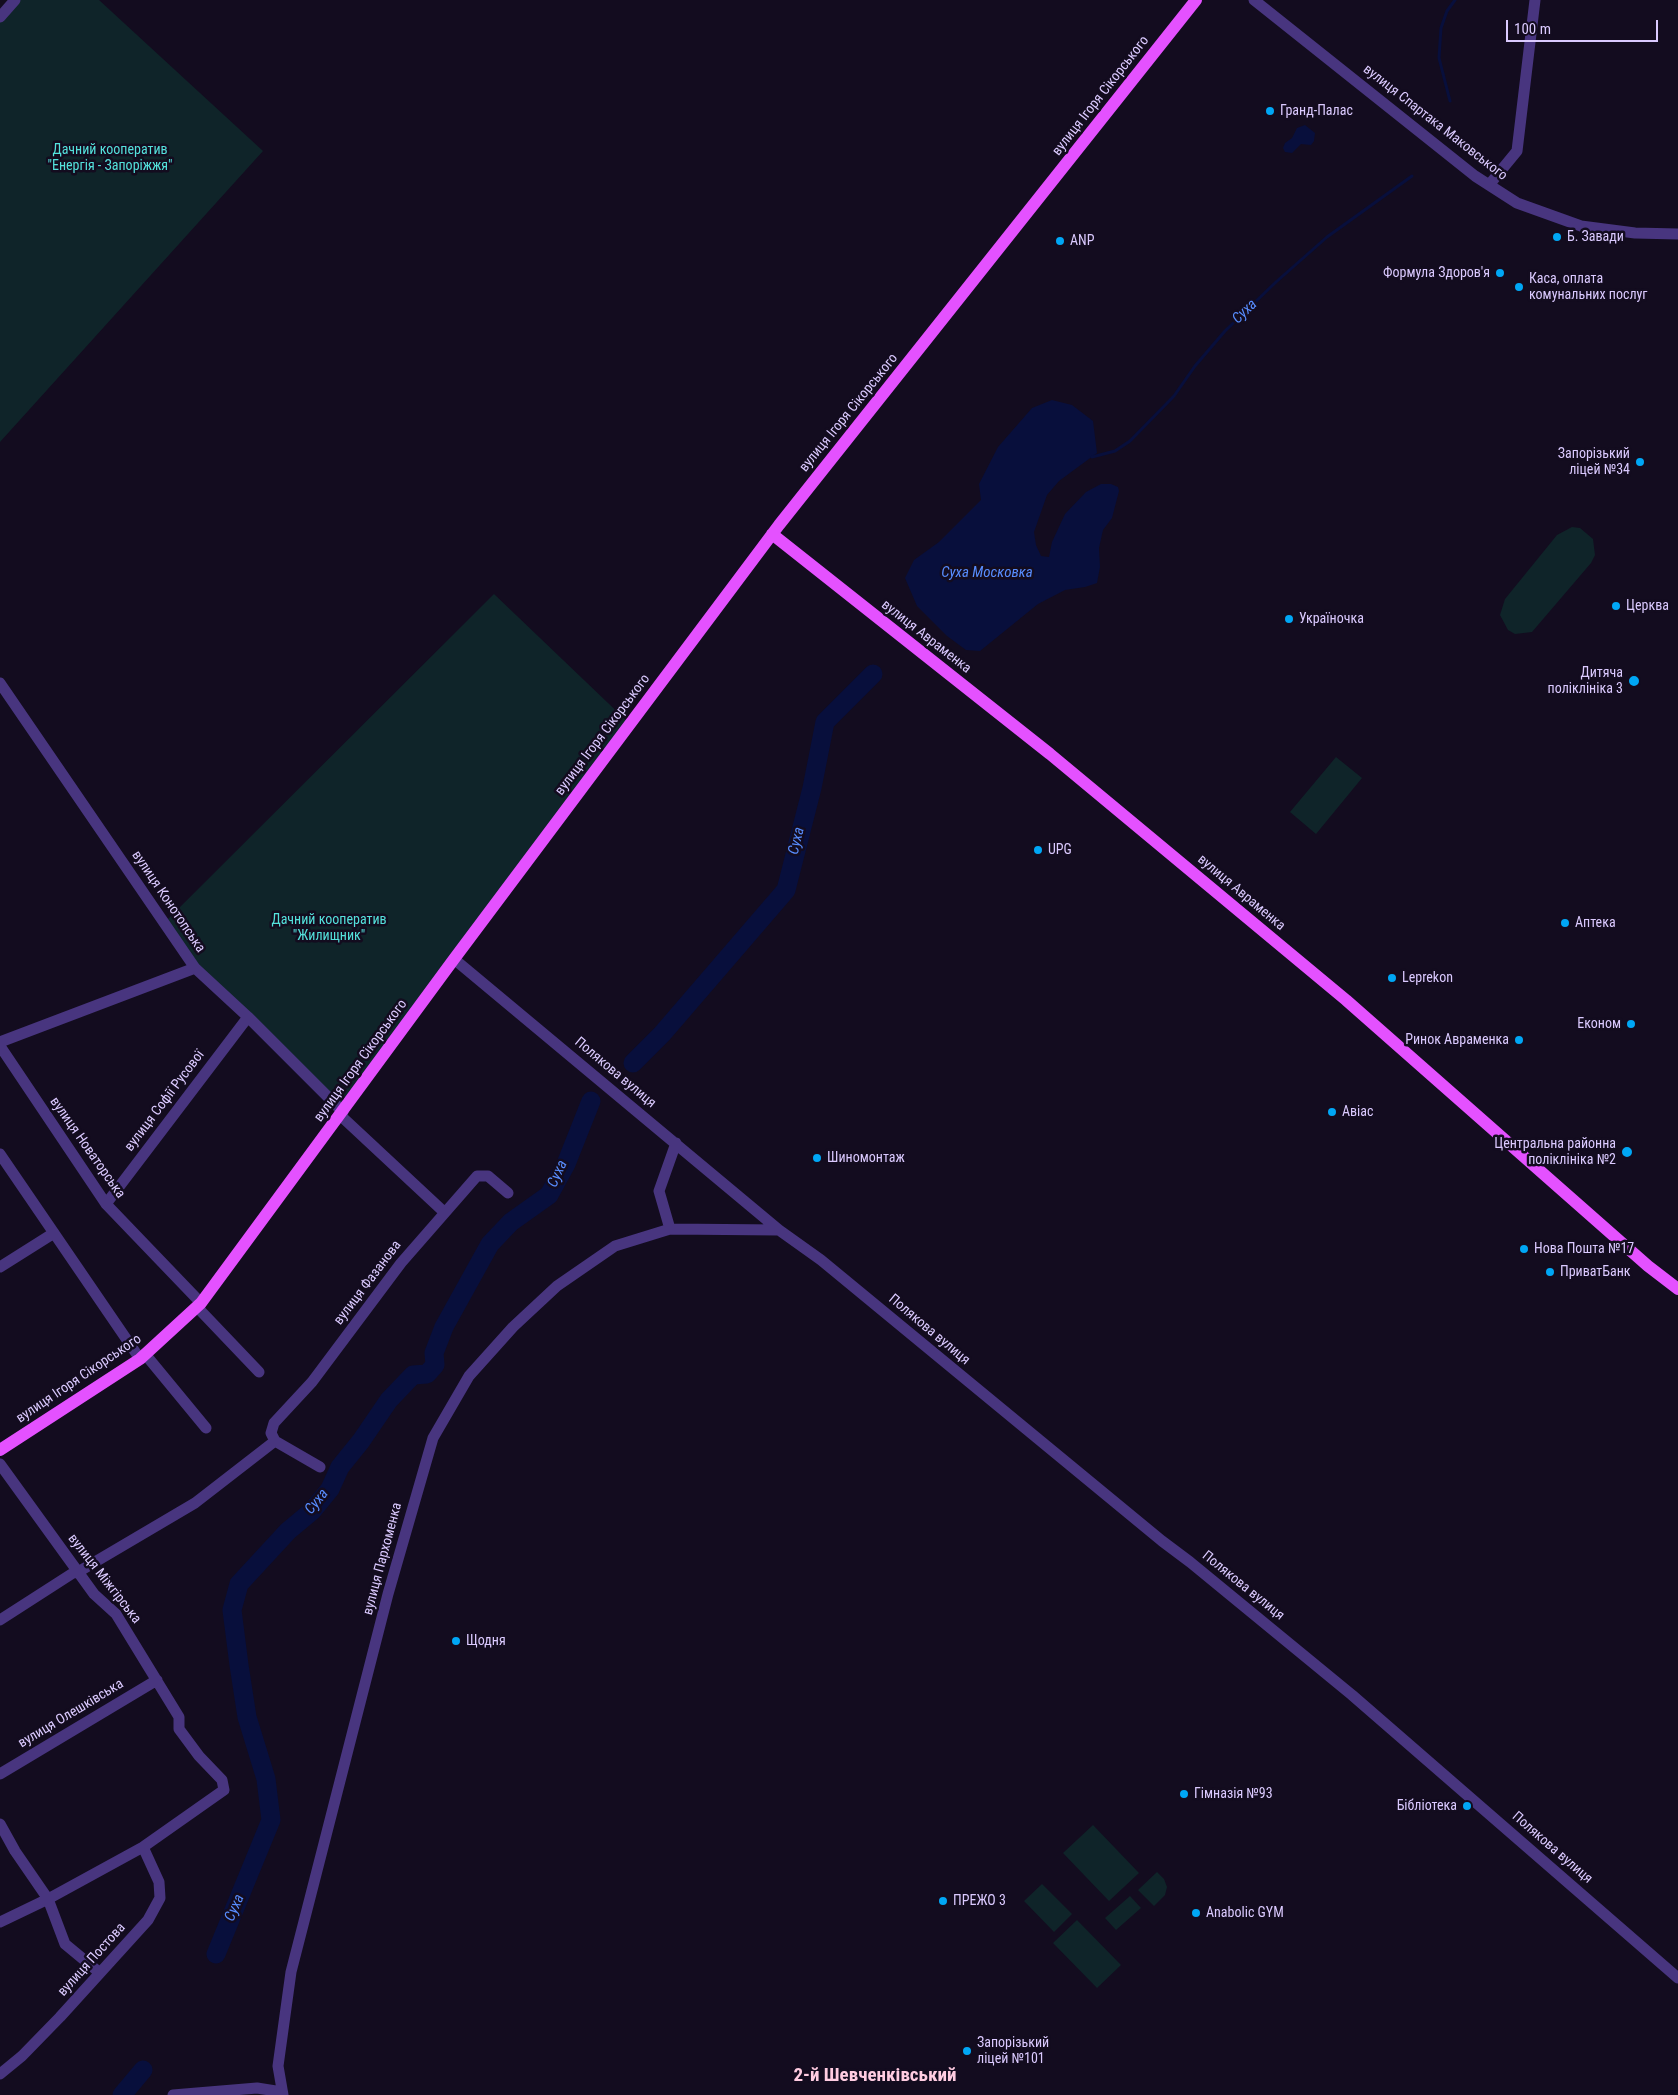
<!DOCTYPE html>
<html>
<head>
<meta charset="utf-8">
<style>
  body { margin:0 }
  #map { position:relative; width:1678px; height:2095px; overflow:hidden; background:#130c1f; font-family:"Roboto Condensed",sans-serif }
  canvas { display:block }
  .scale { position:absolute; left:1506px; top:20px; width:152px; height:22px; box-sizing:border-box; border:2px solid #dbcaff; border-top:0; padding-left:6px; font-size:15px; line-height:18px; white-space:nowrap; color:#dbcaff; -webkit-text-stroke:4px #130c1f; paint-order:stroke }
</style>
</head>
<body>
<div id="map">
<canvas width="1678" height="2095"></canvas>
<div class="scale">100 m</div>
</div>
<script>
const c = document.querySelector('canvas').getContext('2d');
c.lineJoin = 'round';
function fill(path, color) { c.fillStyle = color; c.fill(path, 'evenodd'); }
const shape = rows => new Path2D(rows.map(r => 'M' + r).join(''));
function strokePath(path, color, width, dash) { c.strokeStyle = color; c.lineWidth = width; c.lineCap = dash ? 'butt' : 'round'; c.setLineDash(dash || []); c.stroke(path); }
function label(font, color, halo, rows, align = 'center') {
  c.font = font + ' "Roboto Condensed",sans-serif'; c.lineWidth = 5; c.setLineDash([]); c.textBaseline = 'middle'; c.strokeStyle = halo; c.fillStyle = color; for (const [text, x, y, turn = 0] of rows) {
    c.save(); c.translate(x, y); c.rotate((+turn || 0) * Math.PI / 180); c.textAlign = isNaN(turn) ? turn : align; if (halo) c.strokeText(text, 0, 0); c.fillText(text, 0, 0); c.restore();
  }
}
fill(shape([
  [13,0,99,0,263,151,0,442,0,14],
  [1572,527,1580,528,1593,539,1595,555,1591,563,1532,632,1515,634,1508,630,1500,615,1505,599,1557,535],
  [494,594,630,724,341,1116,195,968,164,923],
  [1336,757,1362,778,1316,834,1290,812],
  [1093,1825,1139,1873,1109,1901,1063,1853],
  [1157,1872,1164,1879,1167,1887,1165,1895,1154,1906,1138,1890],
  [1042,1884,1072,1914,1054,1932,1024,1901],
  [1130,1896,1141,1908,1116,1930,1105,1918],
  [1077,1920,1121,1965,1097,1988,1053,1943]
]), '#0f2429');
fill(shape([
  [1305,125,1315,133,1314,141,1311,145,1301,144,1292,153,1285,152,1283,148,1285,143,1292,138,1297,128],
  [1052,400,1072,405,1093,421,1097,453,1059,481,1047,495,1034,532,1036,545,1041,556,1049,557,1052,542,1065,514,1086,492,1101,484,1111,484,1118,487,1119,491,1112,518,1103,530,1099,548,1100,567,1097,583,1085,587,1065,590,1038,604,980,651,966,650,947,636,917,606,905,578,914,560,939,542,981,500,979,484,998,447,1032,408]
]), '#080f3c');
strokePath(shape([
  [1450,101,1439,58,1441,28,1447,11,1455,0],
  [1092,457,1115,451,1130,441,1174,396,1195,366,1225,331,1276,282,1327,237,1412,176]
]), '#080f3c', 3);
strokePath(shape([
  [633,1063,662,1034,786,890,812,788,825,722,873,674],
  [216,1954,271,1820,266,1779,247,1717,239,1665,232,1610,239,1584,288,1531,312,1511,330,1489,340,1467,361,1441,389,1400,413,1375,427,1374,435,1365,434,1353,444,1327,490,1244,511,1222,549,1195,566,1164,591,1101],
  [122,2095,143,2070]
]), '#080f3c', 19);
strokePath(shape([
  [1254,0,1475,176,1517,203,1581,226,1635,233,1678,234],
  [0,17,15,0],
  [1489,185,1517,151,1535,0],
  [0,683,195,968,248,1017,343,1112],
  [454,959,779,1230,821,1260,1162,1541,1190,1562,1352,1695,1678,1978],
  [0,1042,195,968],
  [0,1046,106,1204,201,1303],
  [341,1116,444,1212],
  [0,1154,140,1359],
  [106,1204,248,1017],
  [670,1229,779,1230],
  [0,1267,54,1233],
  [197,1307,259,1372],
  [145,1354,206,1428],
  [0,1464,94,1594,116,1614,179,1717,179,1729,199,1756,222,1780,224,1790,143,1847,48,1899,0,1922],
  [320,1467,275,1441,271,1433,274,1423,312,1382,401,1263,477,1176,488,1176,508,1193],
  [0,1620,73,1573,78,1572,195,1503,275,1441],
  [0,1774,157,1680],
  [0,1824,15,1851,48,1899,65,1944,100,1973],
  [0,2074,22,2056,60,2017,148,1920,160,1898,159,1882,143,1847],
  [173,2095,257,2088,282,2092],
  [283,2095,278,2066,291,1972,388,1594,433,1438,469,1376,513,1327,557,1286,615,1246,670,1229,659,1191,676,1143]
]), '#48357f', 11);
strokePath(shape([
  [772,534,1050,754,1346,1000,1648,1266,1678,1289],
  [0,1450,140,1359,201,1303,454,959,779,525,1196,0]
]), '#e451ff', 12);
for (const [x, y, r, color] of [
  [1270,111,5,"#00a7f5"],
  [1557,237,5,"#00a7f5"],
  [1060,241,5,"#00a7f5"],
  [1500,273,5,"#00a7f5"],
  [1519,287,5,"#00a7f5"],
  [1640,462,5,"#00a7f5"],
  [1616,606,5,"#00a7f5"],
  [1289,619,5,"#00a7f5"],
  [1634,681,6,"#00a7f5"],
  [1038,850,5,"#00a7f5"],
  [1565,923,5,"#00a7f5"],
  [1392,978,5,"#00a7f5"],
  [1631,1024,5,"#00a7f5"],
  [1519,1040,5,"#00a7f5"],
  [1332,1112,5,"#00a7f5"],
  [1627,1152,6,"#00a7f5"],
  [817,1158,5,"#00a7f5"],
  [1524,1249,5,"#00a7f5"],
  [1550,1272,5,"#00a7f5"],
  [456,1641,5,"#00a7f5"],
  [1184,1794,5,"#00a7f5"],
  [1467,1806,5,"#00a7f5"],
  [943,1901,5,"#00a7f5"],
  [1196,1913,5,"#00a7f5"],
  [967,2051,5,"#00a7f5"]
]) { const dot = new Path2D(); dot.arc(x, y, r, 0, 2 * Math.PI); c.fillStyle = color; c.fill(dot); strokePath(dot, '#130c1f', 2); }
label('14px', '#dbcaff', '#130c1f', [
  ["вулиця Ігоря Сікорського",1101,96,-52],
  ["вулиця Спартака Маковського",1435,123,38],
  ["вулиця Ігоря Сікорського",849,413,-51],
  ["вулиця Авраменка",926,637,38],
  ["вулиця Ігоря Сікорського",603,735,-53],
  ["вулиця Авраменка",1241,893,40],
  ["вулиця Конотопська",168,902,56],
  ["вулиця Ігоря Сікорського",361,1061,-54],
  ["Полякова вулиця",615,1073,40],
  ["вулиця Софії Русової",165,1101,-53],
  ["вулиця Новаторська",87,1148,55],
  ["вулиця Фазанова",368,1283,-53],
  ["Полякова вулиця",929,1330,40],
  ["вулиця Ігоря Сікорського",79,1379,-34],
  ["вулиця Пархоменка",383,1559,-75],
  ["вулиця Міжгірська",104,1579,52],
  ["Полякова вулиця",1243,1586,39],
  ["вулиця Олешківська",71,1714,-31],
  ["Полякова вулиця",1552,1848,41],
  ["вулиця Постова",92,1960,-48]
]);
label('14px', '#dbcaff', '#130c1f', [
  ["Гранд-Палас",1280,111],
  ["Б. Завади",1567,237],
  ["ANP",1070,241],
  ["Формула Здоров'я",1490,273,"right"],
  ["Каса, оплата",1529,279],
  ["комунальних послуг",1529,295],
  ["Запорізький",1630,454,"right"],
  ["ліцей №34",1630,470,"right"],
  ["Церква",1626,606],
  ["Україночка",1299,619],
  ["Дитяча",1623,673,"right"],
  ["поліклініка 3",1623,689,"right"],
  ["UPG",1048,850],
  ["Аптека",1575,923],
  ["Leprekon",1402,978],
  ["Економ",1621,1024,"right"],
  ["Ринок Авраменка",1509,1040,"right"],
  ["Авіас",1342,1112],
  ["Центральна районна",1616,1144,"right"],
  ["поліклініка №2",1616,1160,"right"],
  ["Шиномонтаж",827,1158],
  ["Нова Пошта №17",1534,1249],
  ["ПриватБанк",1560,1272],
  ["Щодня",466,1641],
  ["Гімназія №93",1194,1794],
  ["Бібліотека",1457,1806,"right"],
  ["ПРЕЖО 3",953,1901],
  ["Anabolic GYM",1206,1913],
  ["Запорізький",977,2043],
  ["ліцей №101",977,2059]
], 'left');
label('14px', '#54e1dc', '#130c1f', [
  ["Дачний кооператив",110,150],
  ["\"Енергія - Запоріжжя\"",110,166],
  ["Дачний кооператив",329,920],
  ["\"Жилищник\"",329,936]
]);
label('italic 15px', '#588dff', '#130c1f', [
  ["Суха",1245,312,-44],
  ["Суха Московка",987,573],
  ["Суха",797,841,-77],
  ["Суха",558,1174,-66],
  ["Суха",317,1502,-51],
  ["Суха",235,1908,-67]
]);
label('bold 19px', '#ffcce1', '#130c1f', [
  ["2-й Шевченківський",875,2076]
]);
</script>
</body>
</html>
